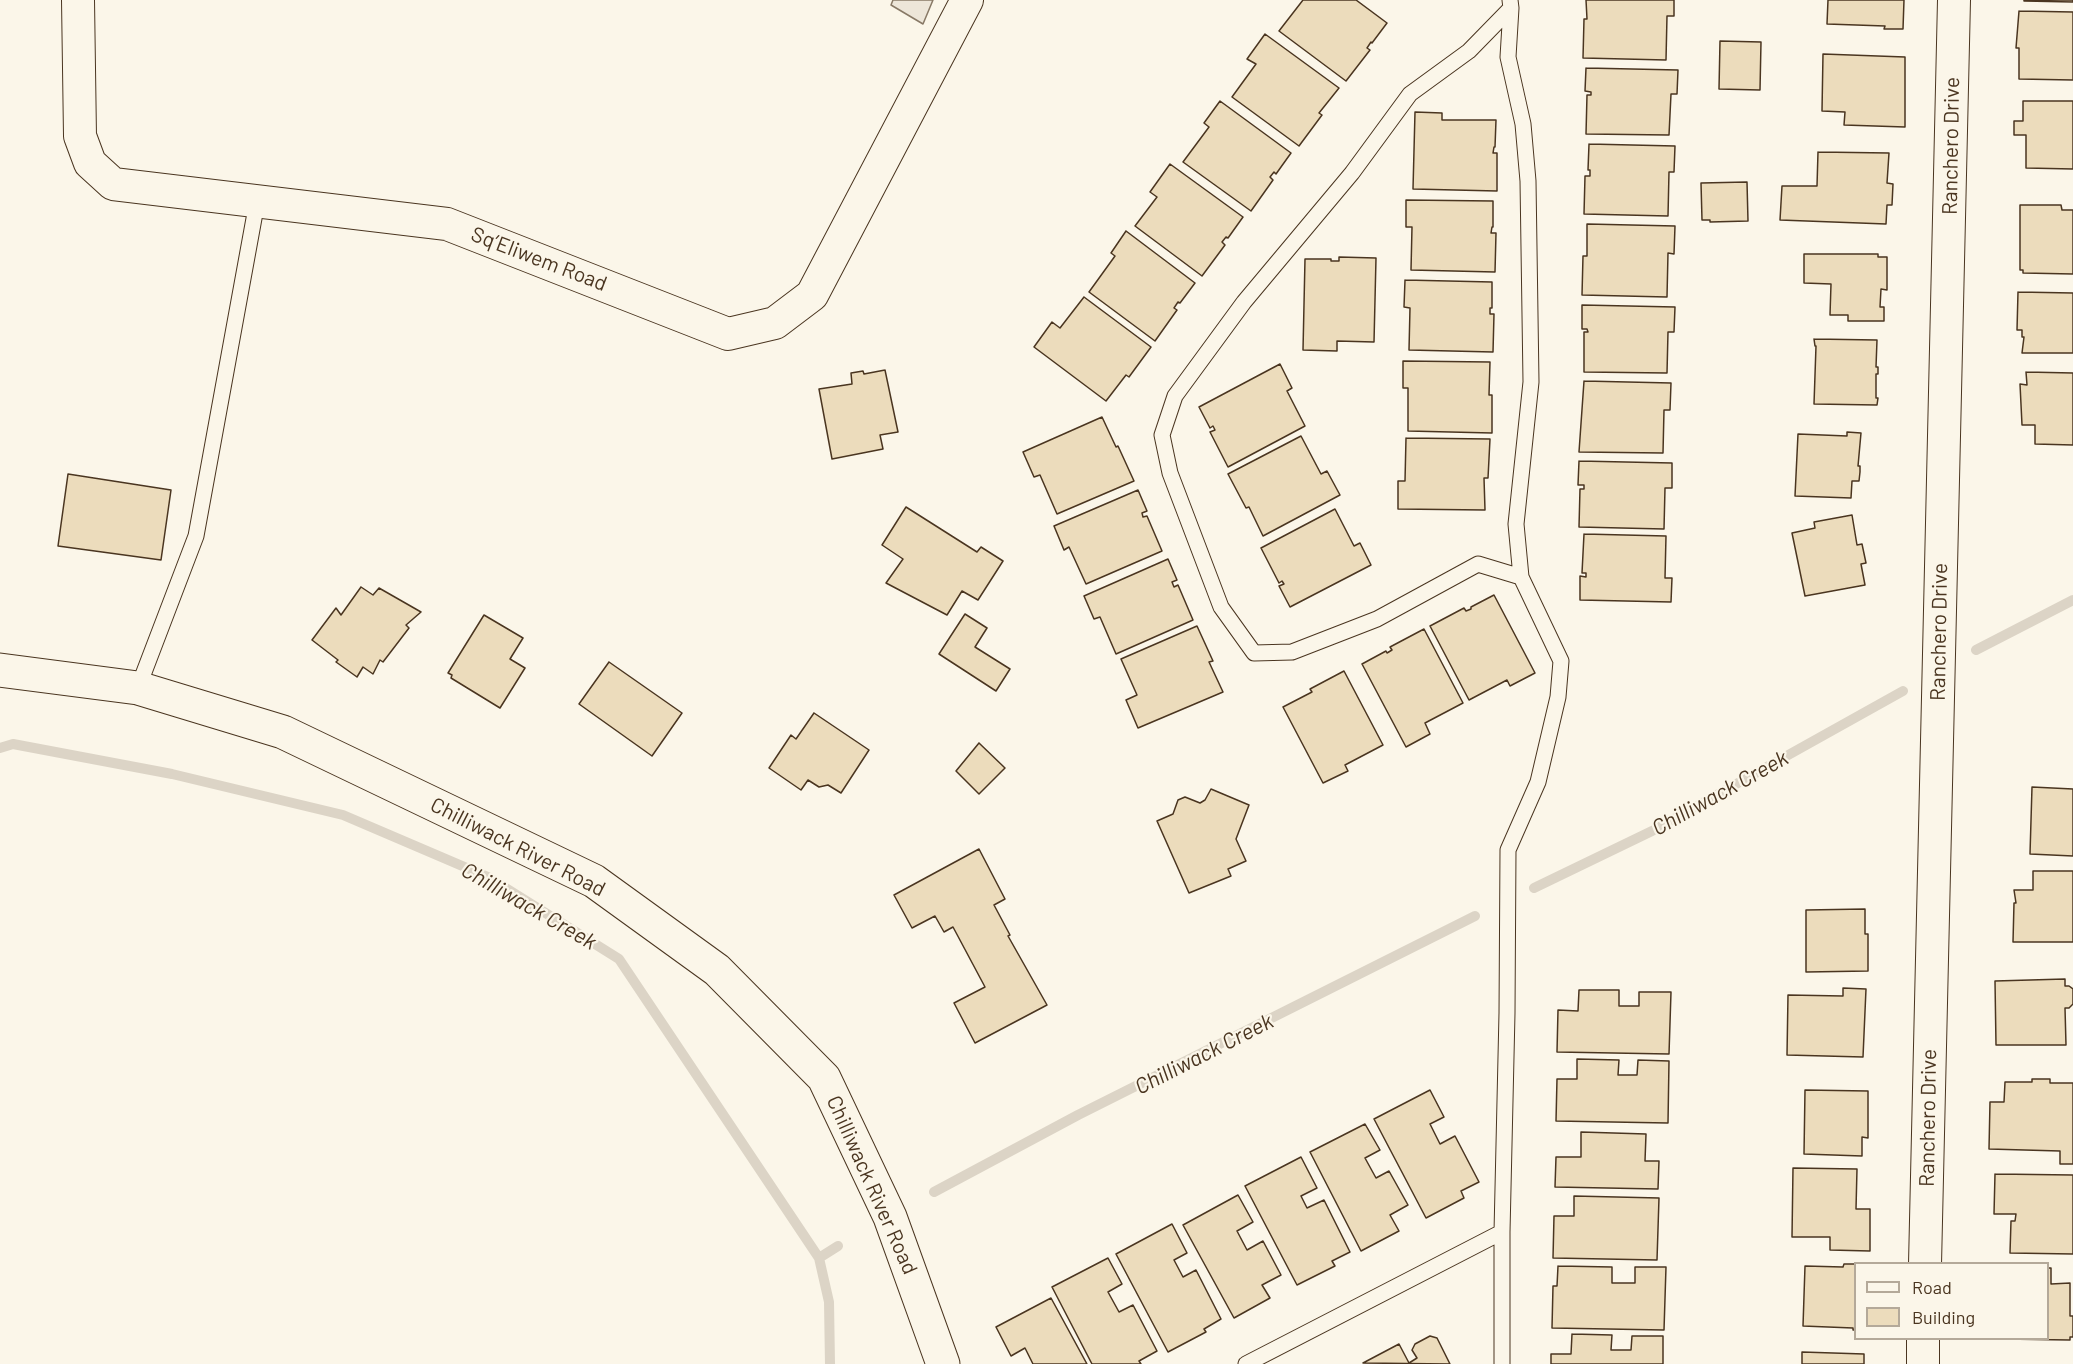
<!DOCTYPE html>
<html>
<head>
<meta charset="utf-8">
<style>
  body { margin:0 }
  #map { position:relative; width:2073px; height:1364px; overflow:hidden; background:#fbf6e9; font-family:Barlow,sans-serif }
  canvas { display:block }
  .legend { position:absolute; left:1854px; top:1262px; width:195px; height:78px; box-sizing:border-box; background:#fbf6e9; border:2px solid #b4a999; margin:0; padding:8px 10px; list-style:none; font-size:18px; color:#4a3520 }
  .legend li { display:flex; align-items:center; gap:12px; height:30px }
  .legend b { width:30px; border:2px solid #b4a999 }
</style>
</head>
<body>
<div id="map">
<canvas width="2073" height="1364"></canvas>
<ul class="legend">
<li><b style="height:8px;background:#fbf6e9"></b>Road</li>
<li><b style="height:16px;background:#ecdcbc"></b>Building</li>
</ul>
</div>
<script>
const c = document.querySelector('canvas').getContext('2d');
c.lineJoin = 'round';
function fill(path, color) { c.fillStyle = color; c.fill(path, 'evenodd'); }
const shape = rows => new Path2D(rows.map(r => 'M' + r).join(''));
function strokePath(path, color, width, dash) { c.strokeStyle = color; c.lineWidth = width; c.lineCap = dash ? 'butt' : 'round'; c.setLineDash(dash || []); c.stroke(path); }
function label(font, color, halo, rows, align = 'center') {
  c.font = font + ' Barlow,sans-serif'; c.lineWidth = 4.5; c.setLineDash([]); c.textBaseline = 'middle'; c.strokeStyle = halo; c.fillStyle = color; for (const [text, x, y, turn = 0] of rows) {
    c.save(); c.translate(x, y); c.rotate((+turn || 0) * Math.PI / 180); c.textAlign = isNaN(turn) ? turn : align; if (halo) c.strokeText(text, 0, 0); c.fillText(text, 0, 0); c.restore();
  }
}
const green = shape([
  [893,0,933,0,923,24,891,5,893,0]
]);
fill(green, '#ede6d9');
strokePath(green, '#887966', 1.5);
strokePath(shape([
  [1976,650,2073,600],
  [0,748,13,744,172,774,343,815,488,877,619,959,819,1258,829,1302,830,1364],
  [1534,888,1652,831,1903,691],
  [934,1192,1078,1115,1475,916],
  [819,1258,838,1246]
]), '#dcd4c6', 10);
const building = shape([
  [1303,0,1356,0,1387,23,1372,43,1371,42,1367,48,1370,50,1346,81,1279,31,1303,0],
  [1586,0,1674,0,1674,16,1667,16,1666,60,1583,58,1584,19,1587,19,1586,0],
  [1828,0,1904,0,1903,29,1884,29,1885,26,1827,24,1828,0],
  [2024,0,2073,0,2073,2,2024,1,2024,0],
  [2019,11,2073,12,2073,80,2019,79,2019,48,2016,48,2019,11],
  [1265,34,1339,88,1319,113,1322,115,1299,146,1232,97,1256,64,1247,59,1265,34],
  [1720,41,1761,42,1760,90,1719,89,1720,41],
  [1823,54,1905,57,1905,127,1844,125,1845,112,1822,111,1823,54],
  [1586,68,1678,70,1677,94,1671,94,1669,135,1586,134,1587,95,1591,95,1591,92,1585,91,1586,68],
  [1220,101,1291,153,1276,174,1274,172,1270,177,1273,180,1251,211,1183,162,1209,127,1204,123,1220,101],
  [2023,101,2073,101,2073,169,2026,168,2026,135,2014,135,2014,121,2023,121,2023,101],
  [1415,112,1442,113,1442,120,1496,120,1495,147,1494,147,1493,153,1497,153,1497,191,1413,189,1415,112],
  [1589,144,1675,146,1674,172,1669,172,1668,216,1584,214,1585,176,1590,176,1590,170,1588,170,1589,144],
  [1818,152,1889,153,1887,183,1893,184,1892,205,1887,205,1886,224,1780,220,1782,186,1817,186,1818,152],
  [1170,164,1243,217,1228,238,1226,237,1222,242,1225,245,1202,276,1135,226,1157,197,1150,192,1170,164],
  [1747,182,1748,221,1710,222,1710,220,1702,220,1701,183,1747,182],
  [1406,200,1493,201,1493,227,1492,227,1491,233,1496,233,1495,272,1411,270,1412,227,1406,227,1406,200],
  [2020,205,2061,205,2062,210,2073,210,2073,274,2023,273,2023,270,2020,270,2020,205],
  [1587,224,1675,226,1674,254,1668,253,1667,297,1582,295,1583,256,1587,256,1587,224],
  [1126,231,1195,283,1180,303,1178,302,1174,308,1177,310,1155,341,1089,292,1115,256,1111,253,1126,231],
  [1804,254,1878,254,1878,257,1887,257,1887,290,1881,289,1880,307,1884,307,1884,321,1848,321,1848,315,1830,315,1831,284,1804,283,1804,254],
  [1339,257,1376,258,1374,342,1337,341,1337,351,1303,350,1305,259,1331,259,1331,261,1339,261,1339,257],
  [1405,280,1492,282,1492,308,1490,308,1490,314,1494,314,1493,352,1409,350,1410,308,1404,307,1405,280],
  [2018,292,2073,293,2073,353,2022,353,2024,337,2022,337,2022,330,2017,330,2018,292],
  [1084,297,1151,347,1129,377,1126,375,1106,401,1034,347,1052,322,1060,328,1084,297],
  [1582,305,1675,307,1674,332,1668,332,1667,373,1584,372,1584,332,1588,332,1587,329,1582,329,1582,305],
  [1814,339,1877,340,1876,367,1878,367,1878,374,1876,374,1876,398,1878,398,1877,405,1814,404,1816,346,1815,346,1814,339],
  [1403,361,1490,362,1489,395,1492,395,1492,433,1408,431,1408,388,1403,388,1403,361],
  [1280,364,1292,388,1287,391,1305,426,1228,467,1210,432,1215,430,1213,426,1210,428,1199,407,1280,364],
  [885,370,898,432,880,435,883,449,832,459,819,389,852,384,851,373,863,371,864,374,885,370],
  [2026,372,2073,373,2073,445,2035,444,2035,425,2022,425,2020,384,2027,385,2026,372],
  [1584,381,1671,383,1670,410,1664,410,1663,453,1579,452,1584,381],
  [1102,417,1116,447,1118,446,1134,481,1057,514,1040,475,1034,477,1023,452,1102,417],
  [1847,432,1861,433,1858,466,1860,466,1860,472,1859,481,1852,481,1851,498,1795,496,1798,434,1847,436,1847,432],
  [1301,436,1321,474,1327,471,1340,495,1263,536,1249,507,1246,508,1228,474,1301,436],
  [1406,438,1490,439,1488,478,1484,478,1485,510,1398,509,1398,481,1405,481,1406,438],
  [1579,461,1672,463,1672,488,1665,488,1664,529,1579,527,1580,489,1584,489,1584,485,1578,485,1579,461],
  [68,474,171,490,161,560,58,546,68,474],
  [1138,490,1147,511,1142,513,1143,517,1147,516,1162,551,1086,584,1069,547,1064,550,1054,526,1138,490],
  [906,507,977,552,981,547,1003,561,978,600,962,591,947,615,886,583,903,559,882,545,906,507],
  [1335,509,1354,546,1360,543,1371,565,1290,607,1279,586,1284,584,1282,581,1279,583,1261,548,1335,509],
  [1852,515,1857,545,1862,544,1866,563,1861,564,1865,585,1805,596,1792,533,1815,528,1814,522,1852,515],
  [1584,534,1666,536,1665,578,1672,578,1671,602,1580,600,1580,576,1586,577,1586,573,1582,573,1584,534],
  [1168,559,1177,580,1172,582,1174,587,1178,585,1193,620,1116,654,1100,617,1094,619,1084,596,1168,559],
  [361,587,373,595,379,588,421,612,406,625,409,628,383,662,380,660,373,674,363,667,357,677,336,662,338,660,312,640,336,608,341,615,361,587],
  [1494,595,1535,673,1510,686,1507,680,1469,700,1430,626,1464,608,1466,611,1471,609,1471,607,1494,595],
  [965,614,987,628,975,647,1010,669,996,691,939,654,965,614],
  [484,615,523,638,510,659,525,668,500,708,451,678,452,675,448,673,484,615],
  [1197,626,1213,661,1209,662,1223,692,1138,728,1126,700,1137,695,1121,659,1197,626],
  [1424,629,1463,703,1425,723,1430,734,1406,747,1362,664,1386,651,1387,653,1392,650,1390,647,1424,629],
  [609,662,682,713,652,756,579,704,609,662],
  [1344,671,1383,745,1345,765,1348,771,1323,783,1283,707,1312,692,1310,689,1344,671],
  [814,713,869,750,841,793,828,785,819,787,808,780,801,790,769,768,791,735,796,739,814,713],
  [979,743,1005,768,979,794,956,771,979,743],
  [2032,787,2073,789,2073,856,2030,854,2032,787],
  [1211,789,1249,805,1236,839,1246,861,1228,869,1231,876,1189,893,1157,821,1173,814,1178,800,1185,797,1200,803,1205,800,1211,789],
  [979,849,1005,899,994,905,1010,935,1008,936,1047,1005,975,1043,954,1003,985,987,953,927,944,932,935,916,912,928,894,895,979,849],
  [2033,871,2073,871,2073,942,2013,942,2014,903,2016,903,2014,890,2033,890,2033,871],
  [1865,909,1865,934,1868,934,1868,971,1806,972,1806,910,1865,909],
  [2065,979,2065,986,2069,986,2073,989,2073,1004,2069,1008,2065,1008,2066,1045,1996,1045,1995,981,2065,979],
  [1843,988,1866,989,1863,1057,1787,1055,1788,995,1843,996,1843,988],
  [1579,990,1619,990,1619,1006,1639,1006,1639,992,1671,992,1669,1054,1557,1052,1558,1010,1578,1011,1579,990],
  [1577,1059,1619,1060,1618,1075,1637,1075,1638,1060,1669,1061,1668,1123,1556,1121,1557,1079,1577,1079,1577,1059],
  [2032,1079,2050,1079,2050,1083,2073,1083,2073,1164,2060,1164,2060,1151,1989,1149,1990,1102,2004,1102,2005,1082,2032,1082,2032,1079],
  [1430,1090,1444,1117,1430,1124,1440,1144,1455,1136,1479,1182,1461,1191,1464,1198,1426,1218,1374,1119,1430,1090],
  [1805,1090,1868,1091,1868,1138,1862,1137,1862,1156,1804,1154,1805,1090],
  [1365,1124,1380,1150,1365,1158,1376,1178,1389,1171,1408,1205,1390,1215,1399,1231,1361,1251,1310,1152,1365,1124],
  [1581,1132,1646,1134,1645,1161,1659,1161,1658,1189,1555,1187,1556,1157,1581,1157,1581,1132],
  [1301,1157,1317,1188,1301,1196,1307,1208,1324,1200,1350,1252,1332,1261,1335,1266,1297,1285,1245,1186,1301,1157],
  [1793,1168,1857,1169,1856,1209,1870,1209,1870,1251,1830,1250,1830,1237,1792,1237,1793,1168],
  [1995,1174,2073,1175,2073,1254,2010,1253,2011,1221,2015,1221,2016,1214,1994,1214,1995,1174],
  [1238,1195,1253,1222,1237,1231,1247,1250,1263,1241,1281,1275,1262,1285,1270,1298,1234,1318,1183,1225,1238,1195],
  [1574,1196,1659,1198,1657,1260,1553,1258,1554,1216,1574,1216,1574,1196],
  [1172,1224,1187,1253,1174,1260,1183,1277,1196,1270,1221,1319,1204,1329,1206,1332,1168,1352,1116,1254,1172,1224],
  [1108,1258,1122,1284,1108,1292,1119,1312,1133,1305,1157,1351,1139,1361,1141,1364,1092,1364,1052,1287,1108,1258],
  [1844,1264,1856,1264,1856,1330,1853,1330,1853,1328,1803,1326,1805,1266,1843,1267,1844,1264],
  [1558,1266,1612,1267,1612,1283,1635,1283,1635,1267,1666,1267,1664,1330,1552,1328,1553,1286,1557,1286,1558,1266],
  [2048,1268,2051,1268,2051,1284,2070,1283,2070,1316,2073,1316,2073,1337,2070,1337,2070,1340,2002,1339,2048,1338,2048,1268],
  [1051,1298,1087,1364,1033,1364,1025,1348,1011,1356,996,1327,1051,1298],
  [1572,1334,1612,1335,1611,1350,1631,1350,1632,1336,1663,1336,1663,1364,1551,1364,1551,1354,1571,1354,1572,1334],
  [1430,1336,1437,1338,1450,1364,1363,1363,1399,1344,1409,1363,1417,1358,1412,1350,1415,1344,1430,1336],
  [1802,1352,1864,1354,1864,1364,1802,1364,1802,1352]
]);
fill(building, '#ecdcbc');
strokePath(building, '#4a3520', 1.5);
const lane = shape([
  [1511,8,1508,57,1523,124,1528,181,1531,382,1516,524,1521,577],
  [138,688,196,536,257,202],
  [1246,1364,1502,1232],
  [1502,1364,1502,1232,1507,1013,1508,850,1538,782,1558,697,1561,661,1521,577,1478,564,1377,619,1292,652,1254,653,1221,607,1170,473,1162,435,1175,396,1244,302,1352,173,1410,94,1469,51,1511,8,1510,0]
]);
const street = shape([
  [78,0,80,136,90,163,113,184,447,224,728,334,775,323,812,295,967,0],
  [1925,1264,1954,0],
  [1923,1364,1923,1338]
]);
const secondary = shape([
  [0,670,138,688,283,732,594,881,717,970,824,1078,890,1217,943,1364]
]);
strokePath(lane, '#4a3520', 17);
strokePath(street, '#4a3520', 34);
strokePath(secondary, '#4a3520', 35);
strokePath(lane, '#fbf6e9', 15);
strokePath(street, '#fbf6e9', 32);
strokePath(secondary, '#fbf6e9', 33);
label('21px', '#4a3520', '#fbf6e9', [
  ["Ranchero Drive",1951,146,-89],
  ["Sq’Eliwem Road",539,259,21],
  ["Ranchero Drive",1939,632,-89],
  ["Chilliwack River Road",518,847,27],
  ["Ranchero Drive",1928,1118,-89],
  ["Chilliwack River Road",872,1185,66]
]);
label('italic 22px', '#4a3520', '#fbf6e9', [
  ["Chilliwack Creek",1720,793,-29],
  ["Chilliwack Creek",529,906,30],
  ["Chilliwack Creek",1204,1054,-27]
]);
</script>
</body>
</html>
